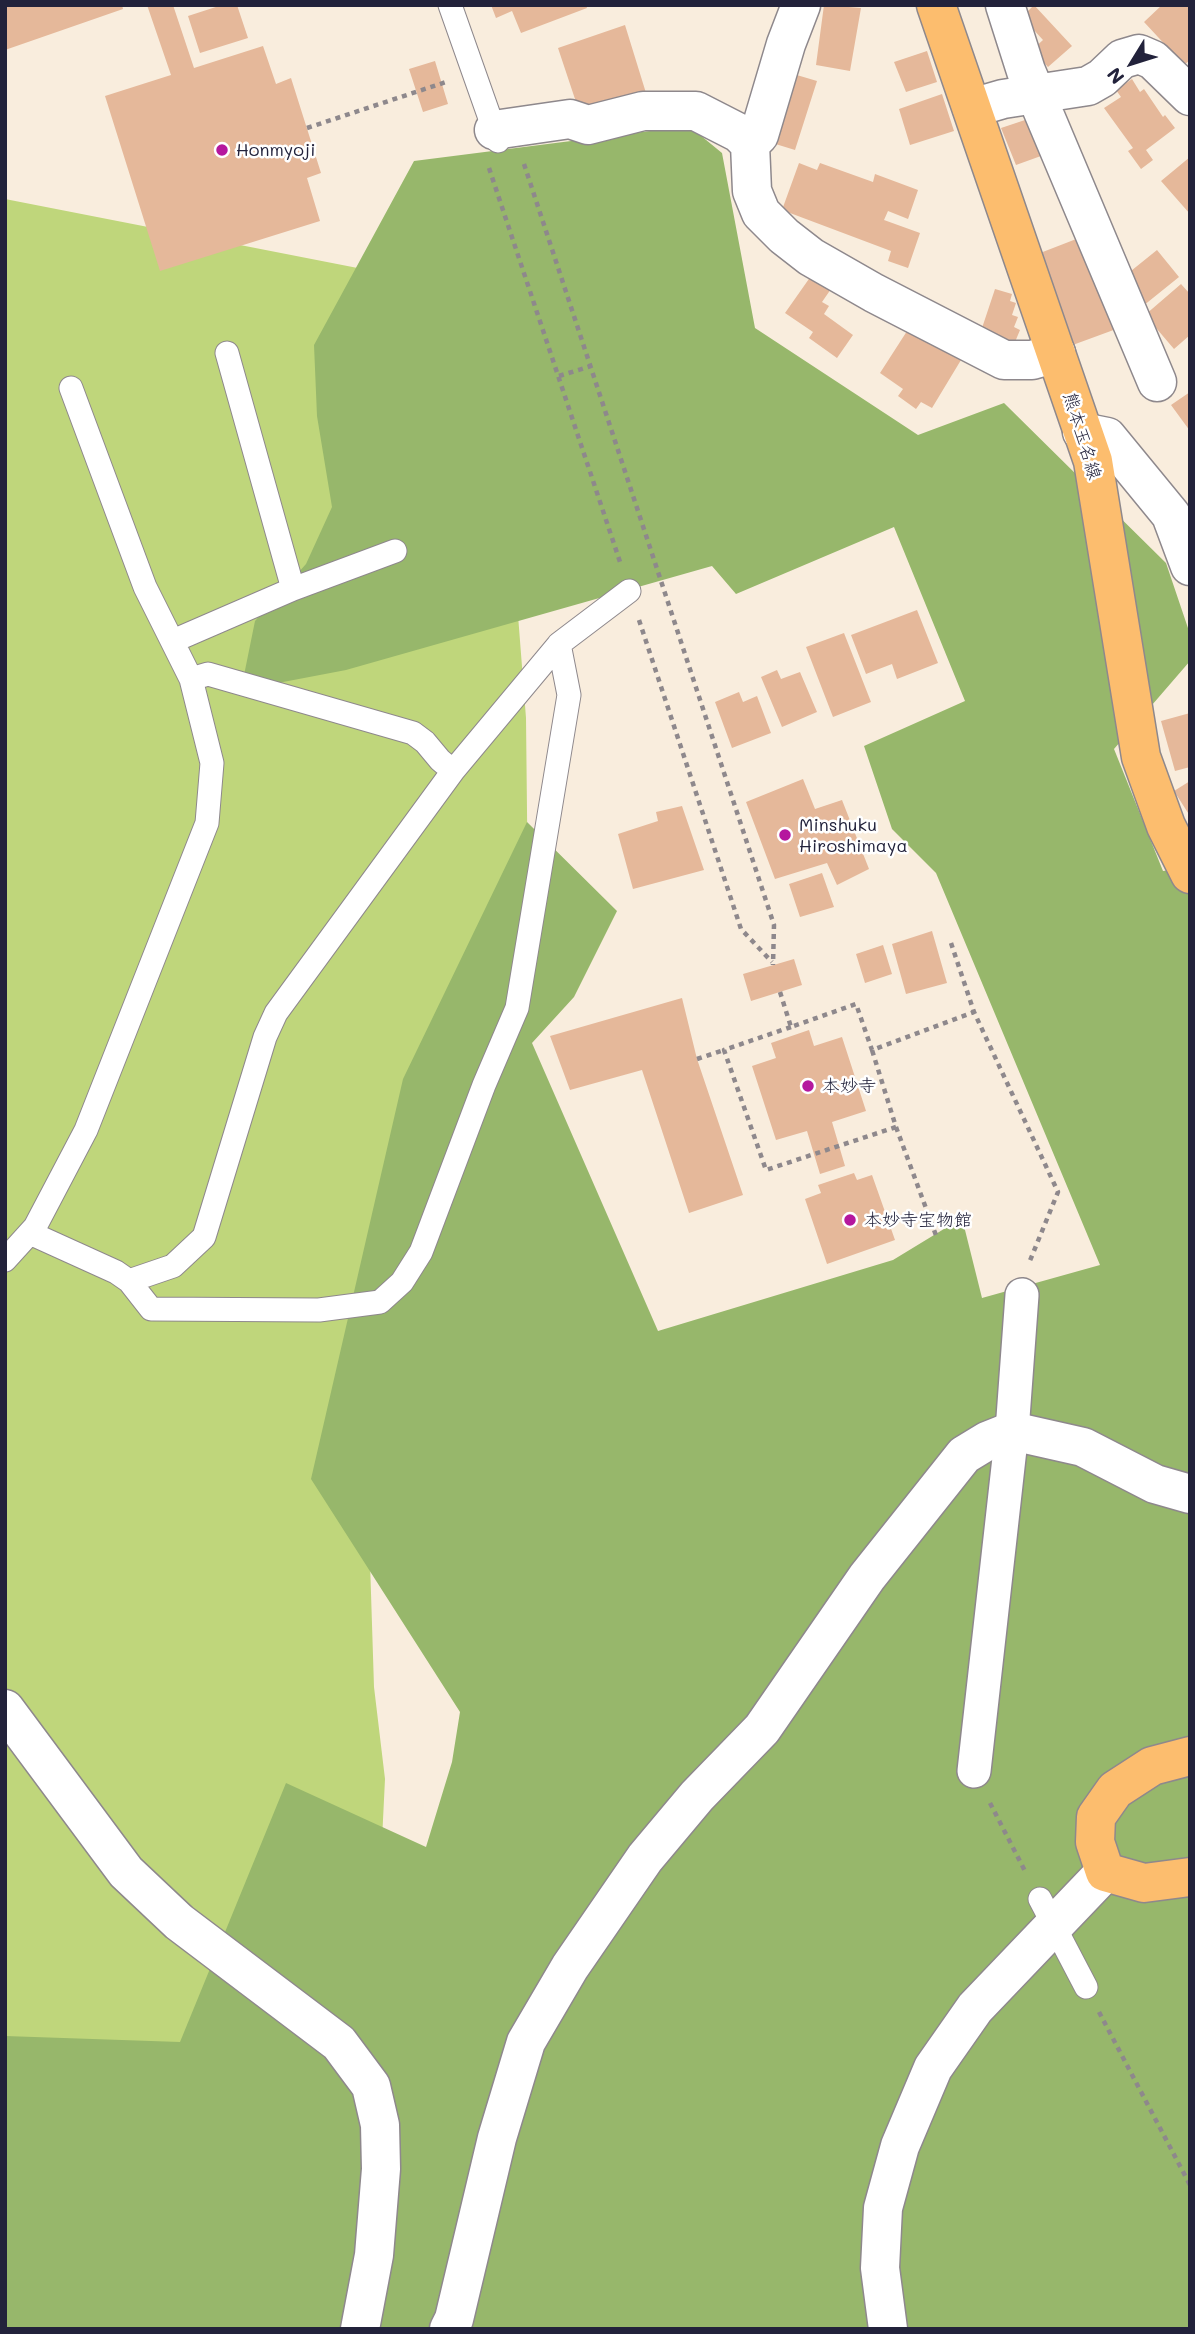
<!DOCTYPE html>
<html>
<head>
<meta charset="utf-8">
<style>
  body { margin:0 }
  #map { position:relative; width:1195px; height:2334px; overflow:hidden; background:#f9eddd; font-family:Mali,sans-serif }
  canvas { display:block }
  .frame { position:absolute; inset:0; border:7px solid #22223b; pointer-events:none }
  .north { position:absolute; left:1097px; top:28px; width:70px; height:70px; -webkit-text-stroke:5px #fff; paint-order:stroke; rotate:232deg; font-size:19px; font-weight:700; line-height:28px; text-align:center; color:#22223b }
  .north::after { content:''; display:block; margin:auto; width:24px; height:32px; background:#22223b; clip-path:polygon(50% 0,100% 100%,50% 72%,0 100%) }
</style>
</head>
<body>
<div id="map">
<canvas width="1195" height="2334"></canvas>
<div class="frame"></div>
<div class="north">N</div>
</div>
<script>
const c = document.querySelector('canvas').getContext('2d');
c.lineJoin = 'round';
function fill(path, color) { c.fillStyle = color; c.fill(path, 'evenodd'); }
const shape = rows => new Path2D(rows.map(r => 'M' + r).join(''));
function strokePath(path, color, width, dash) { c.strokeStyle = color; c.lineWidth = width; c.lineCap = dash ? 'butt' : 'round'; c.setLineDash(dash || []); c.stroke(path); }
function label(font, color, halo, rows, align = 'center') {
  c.font = font + ' Mali,"Klee One",sans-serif'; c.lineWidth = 5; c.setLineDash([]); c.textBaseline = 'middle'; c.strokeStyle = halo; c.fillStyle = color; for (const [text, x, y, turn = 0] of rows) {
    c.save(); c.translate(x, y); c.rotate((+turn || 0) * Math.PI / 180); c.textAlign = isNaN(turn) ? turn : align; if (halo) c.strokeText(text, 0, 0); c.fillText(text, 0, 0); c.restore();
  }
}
fill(shape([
  [5,199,424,281,504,435,526,718,528,904,368,1499,374,1687,385,1779,380,1881,226,2092,5,2122]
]), '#bfd67b');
fill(shape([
  [689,126,722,153,755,328,918,435,1004,403,1166,563,1190,634,1190,661,1114,749,1163,871,1190,868,1190,2329,5,2329,5,2036,180,2042,286,1783,426,1847,452,1762,460,1712,311,1479,403,1079,527,822,617,911,574,997,532,1043,658,1331,893,1260,962,1218,982,1298,1100,1265,936,873,892,829,864,746,965,701,894,527,736,594,712,566,346,670,241,690,255,621,306,564,332,507,317,416,314,345,414,161]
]), '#97b76b');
fill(shape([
  [5,5,122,5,123,9,5,50],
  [147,5,173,5,194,68,263,46,276,84,291,78,321,173,307,178,320,221,160,271,105,96,171,75],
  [222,5,237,5,248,38,200,53,188,16],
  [491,5,586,5,587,8,521,33,512,11,496,18],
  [824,5,861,8,850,71,816,65],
  [1034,5,1072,46,1048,67,1032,50,1043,40,1022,17],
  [1162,5,1190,5,1190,60,1184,65,1144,22],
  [625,25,646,93,580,114,558,48],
  [927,51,937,82,906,92,894,62],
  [435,61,448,104,423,112,409,69],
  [790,73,817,81,795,150,769,142],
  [1132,79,1140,92,1144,89,1163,117,1165,115,1175,128,1146,150,1153,160,1141,169,1128,151,1133,148,1104,108,1121,97,1116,90],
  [942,94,954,131,910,145,899,109],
  [1037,116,1052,152,1016,165,1001,128],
  [1190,157,1190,214,1161,181],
  [799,163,817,170,820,163,873,182,875,174,918,190,908,219,888,211,884,220,920,233,908,268,888,261,891,251,782,210],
  [1084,236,1119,328,1070,346,1035,255],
  [1157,250,1179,277,1143,306,1121,279],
  [811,276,831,289,822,302,829,306,824,314,853,335,837,358,809,338,813,332,785,313],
  [1181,284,1190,294,1190,335,1174,349,1145,315],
  [995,289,1012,294,1010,301,1016,303,1012,315,1018,317,1014,327,1020,330,1015,342,981,331],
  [909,328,961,360,932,408,921,402,916,409,898,396,903,389,880,373],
  [1190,392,1190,431,1171,405],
  [917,610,938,663,897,679,892,664,866,674,851,635],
  [844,633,871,702,833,717,806,647],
  [777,670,781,679,800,672,817,712,782,727,761,677],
  [739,692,743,702,757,696,771,733,732,748,715,702],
  [1190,713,1190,767,1175,771,1161,721],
  [803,779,815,809,842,800,869,869,837,885,827,863,775,879,746,802],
  [1190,781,1190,816,1174,791],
  [682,806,704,870,633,889,618,834,658,821,656,812],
  [822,873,834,907,800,917,789,884],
  [932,931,947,983,906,994,892,944],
  [883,945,892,974,865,983,856,954],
  [794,959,802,985,751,1001,743,974],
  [682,998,697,1059,743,1195,689,1213,642,1070,570,1090,550,1036],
  [809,1030,814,1046,842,1037,866,1111,832,1122,845,1166,820,1174,807,1131,776,1140,752,1066,776,1058,771,1043],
  [854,1173,857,1180,872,1175,895,1240,827,1264,805,1199,821,1193,818,1185]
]), '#e5b89a');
const service = shape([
  [450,5,498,141],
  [227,353,293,589],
  [173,641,293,589,395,551],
  [191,679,208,674,413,733,425,742,440,760,453,771],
  [30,1233,116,1272,129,1281,173,1266,204,1237,265,1037,276,1013,453,771,559,644],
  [5,1260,35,1227,86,1130,207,823,212,763,191,679,145,587,71,388],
  [129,1281,151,1309,319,1310,380,1302,402,1282,421,1252,484,1085,517,1008,569,695,559,644,629,591],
  [1040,1899,1086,1987]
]);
const pedestrian = shape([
  [974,1771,1012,1431,1022,1295]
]);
const minor = shape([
  [1005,5,1026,71,1157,382],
  [972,108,1003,99,1088,86,1102,78,1122,59,1139,54,1153,60,1190,96],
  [494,130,570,119,588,125,643,111,696,111,739,133,750,144,752,191,761,213,784,236,811,257,874,293,1004,360,1032,360,1056,353],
  [750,144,759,135,786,44,801,5],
  [1082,432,1107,437,1171,515,1190,566],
  [5,1709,126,1872,179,1922,339,2043,371,2086,380,2125,381,2169,374,2255,360,2329],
  [449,2329,454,2319,497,2138,526,2042,570,1967,645,1858,697,1796,762,1729,867,1577,964,1455,987,1441,1012,1431,1083,1447,1155,1484,1190,1494],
  [888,2329,880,2268,883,2208,900,2146,933,2068,975,2008,1105,1872]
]);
const primary = shape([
  [936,5,1093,461,1141,757,1166,826,1190,874],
  [1190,1756,1152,1766,1115,1790,1096,1817,1095,1842,1105,1872,1144,1883,1190,1877]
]);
strokePath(service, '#8e888c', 25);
strokePath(pedestrian, '#8e888c', 36);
strokePath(minor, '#8e888c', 41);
strokePath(primary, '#8e888c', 41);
strokePath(shape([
  [307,128,446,82],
  [524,164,774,925,773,965],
  [489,168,620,562],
  [559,376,591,366],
  [639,620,741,929,772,962],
  [951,943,974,1012,1058,1192,1029,1263],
  [780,992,791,1027,856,1004,872,1050,974,1012],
  [791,1027,724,1050,766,1170,896,1127,872,1050],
  [697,1059,724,1050],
  [896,1127,937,1238],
  [990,1803,1026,1873],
  [1099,2012,1190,2185]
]), '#8e888c', 4.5, [5, 5]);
strokePath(service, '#fff', 23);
strokePath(pedestrian, '#fff', 33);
strokePath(minor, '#fff', 38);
strokePath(primary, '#fcbd6e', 38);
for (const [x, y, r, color] of [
  [222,150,7,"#b5179e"],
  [785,835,7,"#b5179e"],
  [808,1086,7,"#b5179e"],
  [850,1220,7,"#b5179e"]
]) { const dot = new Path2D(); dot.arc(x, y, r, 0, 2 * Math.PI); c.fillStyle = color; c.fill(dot); strokePath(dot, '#fff', 2.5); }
label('18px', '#22223b', '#fff', [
  ["Honmyoji",236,150],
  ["Minshuku",799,825],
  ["Hiroshimaya",799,846],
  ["本妙寺",822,1086],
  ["本妙寺宝物館",864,1220]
], 'left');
label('18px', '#22223b', '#fff', [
  ["熊本玉名線",1082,436,73]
]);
</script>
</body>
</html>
